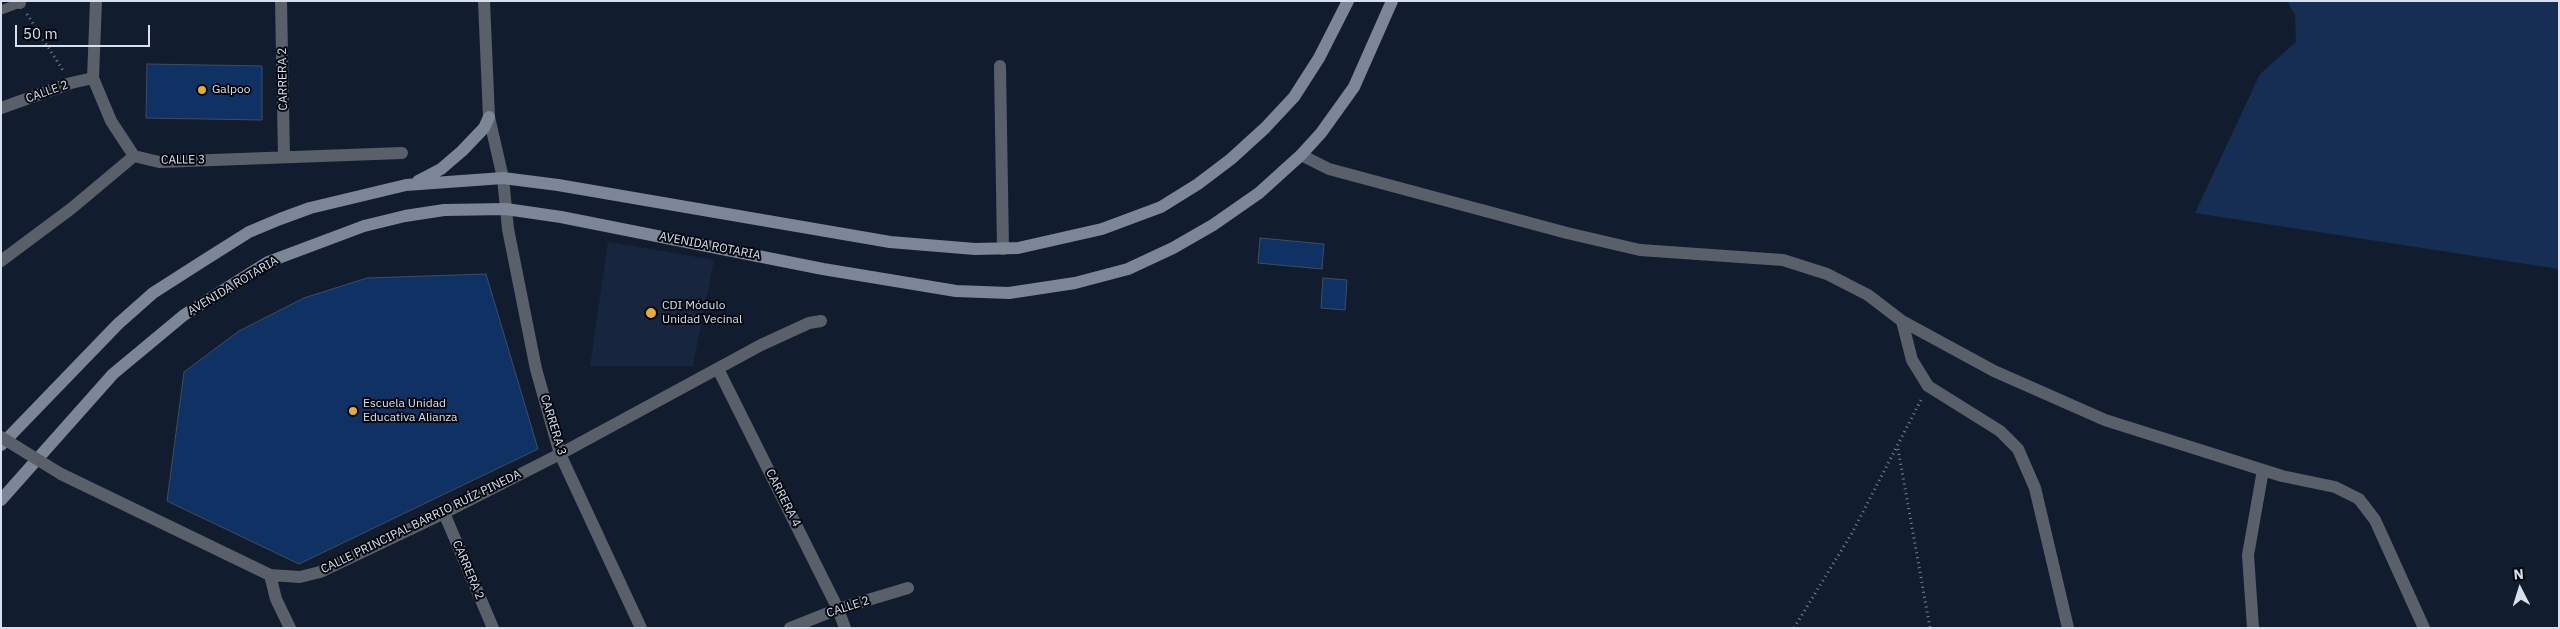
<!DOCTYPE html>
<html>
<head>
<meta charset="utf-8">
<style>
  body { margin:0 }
  #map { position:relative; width:2560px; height:629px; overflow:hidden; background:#111d2f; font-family:"IBM Plex Sans",sans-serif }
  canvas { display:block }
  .frame { position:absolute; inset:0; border:2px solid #d8e0ed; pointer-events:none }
  .north { position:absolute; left:2495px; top:564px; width:50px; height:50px; -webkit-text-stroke:4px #04070f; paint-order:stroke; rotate:355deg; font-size:14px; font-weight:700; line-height:20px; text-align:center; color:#d8e0ed }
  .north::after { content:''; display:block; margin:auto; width:18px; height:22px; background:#d8e0ed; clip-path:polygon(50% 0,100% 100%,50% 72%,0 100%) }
  .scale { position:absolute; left:15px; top:25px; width:135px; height:22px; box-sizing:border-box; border:2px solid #d8e0ed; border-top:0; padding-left:6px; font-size:15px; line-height:18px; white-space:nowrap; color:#d8e0ed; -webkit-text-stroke:4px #04070f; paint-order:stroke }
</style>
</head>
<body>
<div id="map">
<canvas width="2560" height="629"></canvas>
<div class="frame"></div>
<div class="north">N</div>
<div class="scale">50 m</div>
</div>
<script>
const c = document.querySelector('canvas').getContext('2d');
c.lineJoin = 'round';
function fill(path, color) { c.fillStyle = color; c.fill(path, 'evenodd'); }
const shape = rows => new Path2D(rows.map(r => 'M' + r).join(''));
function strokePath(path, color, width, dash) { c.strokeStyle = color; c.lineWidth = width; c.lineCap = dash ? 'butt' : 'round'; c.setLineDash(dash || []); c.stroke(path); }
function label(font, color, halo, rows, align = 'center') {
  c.font = font + ' "IBM Plex Sans",sans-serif'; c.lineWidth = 4; c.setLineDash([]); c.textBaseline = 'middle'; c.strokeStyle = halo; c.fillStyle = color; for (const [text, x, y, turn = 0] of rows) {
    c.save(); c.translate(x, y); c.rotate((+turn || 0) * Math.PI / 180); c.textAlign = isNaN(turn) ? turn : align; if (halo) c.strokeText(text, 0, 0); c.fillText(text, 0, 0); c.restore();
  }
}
fill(shape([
  [608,242,714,260,693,366,590,366]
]), '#17263e');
fill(shape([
  [2287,1,2559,1,2559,269,2195,213,2260,74,2296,42,2295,15]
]), '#162e53');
const building = shape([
  [147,64,262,66,262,120,146,118,147,64],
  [1260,238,1324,244,1322,269,1258,263,1260,238],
  [486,274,538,449,299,564,167,501,184,372,239,331,304,298,367,278,486,274],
  [1323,278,1347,280,1345,310,1321,308,1323,278]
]);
fill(building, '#0f3164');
strokePath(building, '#3f4d62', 1);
strokePath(shape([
  [27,14,64,72],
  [1898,449,1930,628],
  [1794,628,1852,533,1922,398]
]), '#798393', 3, [1, 4]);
strokePath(shape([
  [1,10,20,3]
]), '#596069', 9);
strokePath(shape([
  [19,1,20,3],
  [96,1,93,78,111,121,134,156],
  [281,1,284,156],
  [484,1,489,117,503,178,508,229,536,369,560,454,641,628],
  [1000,66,1003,249],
  [1,108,71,83,93,78],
  [1301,155,1329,169,1567,233,1640,250,1783,260,1827,274,1868,295,1902,321,1994,371,2105,420,2282,476,2335,487,2359,499,2375,520,2424,628],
  [134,156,159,162,402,153],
  [1,261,72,208,134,156],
  [1902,321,1912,360,1928,386,2000,431,2018,449,2035,488,2068,628],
  [718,369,838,609,845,628],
  [61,474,270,575,300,577,320,572,444,513,560,454,761,345,809,323,821,321],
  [444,513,493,628],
  [270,575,276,599,290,628],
  [790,628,838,609,908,588],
  [2253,628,2248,555,2263,470]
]), '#596069', 12);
strokePath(shape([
  [418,181,441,169,462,151,484,128,489,117],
  [1,445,118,324,153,293,203,261,249,232,280,219,310,208,406,185,503,178,558,185,890,242,975,249,1018,248,1102,229,1161,207,1198,184,1231,159,1265,128,1294,97,1319,58,1348,1],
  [1,500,113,374,184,315,268,262,364,226,405,216,444,210,506,209,561,217,823,269,956,291,1009,293,1075,283,1128,269,1173,248,1213,225,1259,193,1301,155,1321,133,1354,87,1392,1]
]), '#7c8696', 12);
strokePath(shape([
  [1,437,61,474]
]), '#596069', 12);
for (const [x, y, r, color] of [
  [202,90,5,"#e8ab37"],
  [651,313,6,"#e8ab37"],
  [353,411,5,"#e8ab37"]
]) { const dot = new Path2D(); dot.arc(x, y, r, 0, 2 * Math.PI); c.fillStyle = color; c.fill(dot); strokePath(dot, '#04070f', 2); }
label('12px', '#d8e0ed', '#04070f', [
  ["CARRERA 2",283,79,-91],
  ["CALLE 2",47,92,-20],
  ["CALLE 3",183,160,-1],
  ["AVENIDA ROTARIA",710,246,11],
  ["AVENIDA ROTARIA",233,286,-31],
  ["CARRERA 3",553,425,73],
  ["CARRERA 4",783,498,63],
  ["CALLE PRINCIPAL BARRIO RUÍZ PINEDA",421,522,-26],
  ["CARRERA 2",468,570,67],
  ["CALLE 2",848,607,-18]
]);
label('12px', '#d8e0ed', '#04070f', [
  ["Galpoo",212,90],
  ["CDI Módulo",662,306],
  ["Unidad Vecinal",662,320],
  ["Escuela Unidad",363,404],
  ["Educativa Alianza",363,418]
], 'left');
</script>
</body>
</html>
